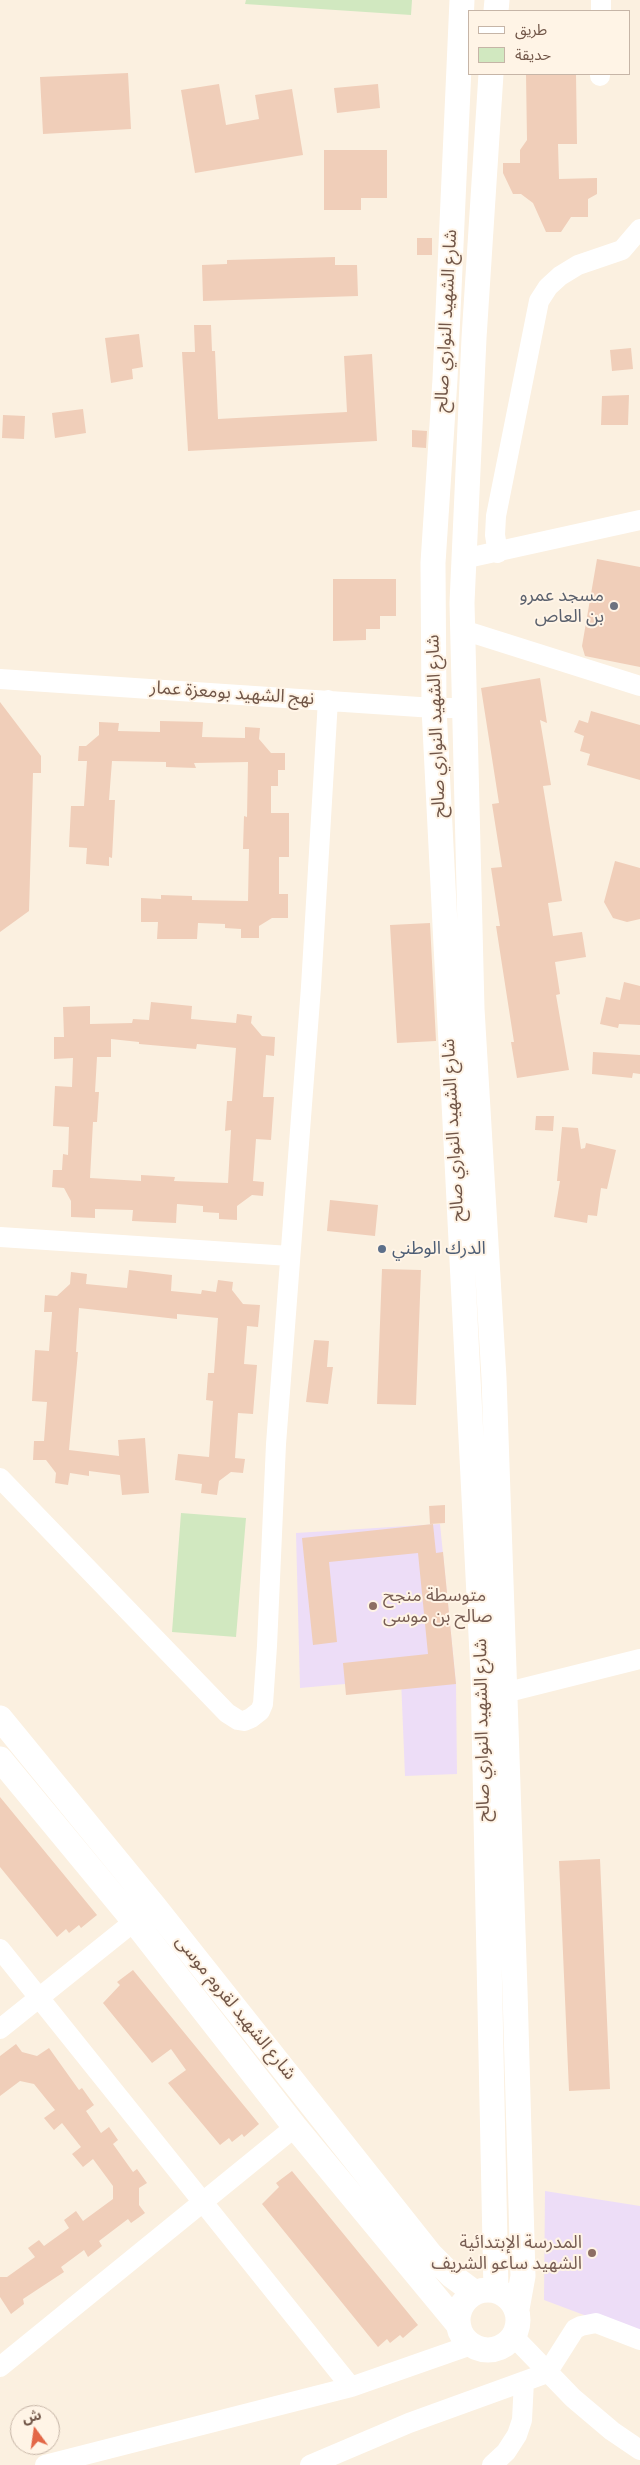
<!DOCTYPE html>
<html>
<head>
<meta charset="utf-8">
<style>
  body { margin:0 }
  #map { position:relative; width:640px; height:2465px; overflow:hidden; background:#fbf0e0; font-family:"Roboto Condensed","Noto Sans Arabic",sans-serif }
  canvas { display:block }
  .legend { position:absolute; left:468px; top:10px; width:162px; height:65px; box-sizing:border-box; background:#fff4e6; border:1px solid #c6b5a7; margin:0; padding:6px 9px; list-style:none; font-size:15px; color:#715648 }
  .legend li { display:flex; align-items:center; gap:10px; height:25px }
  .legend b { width:25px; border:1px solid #c6b5a7 }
  .north { position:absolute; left:10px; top:2405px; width:50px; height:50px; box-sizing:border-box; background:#fff4e6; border:1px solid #c6b5a7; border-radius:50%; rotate:346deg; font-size:14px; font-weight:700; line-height:20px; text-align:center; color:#715648 }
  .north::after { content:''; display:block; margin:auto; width:18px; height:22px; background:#e36747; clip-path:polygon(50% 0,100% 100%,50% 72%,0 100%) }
</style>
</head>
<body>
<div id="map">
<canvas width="640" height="2465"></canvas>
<ul class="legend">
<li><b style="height:6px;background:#fff"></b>طريق</li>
<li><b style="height:14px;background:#d1e8c0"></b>حديقة</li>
</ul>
<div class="north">ش</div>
</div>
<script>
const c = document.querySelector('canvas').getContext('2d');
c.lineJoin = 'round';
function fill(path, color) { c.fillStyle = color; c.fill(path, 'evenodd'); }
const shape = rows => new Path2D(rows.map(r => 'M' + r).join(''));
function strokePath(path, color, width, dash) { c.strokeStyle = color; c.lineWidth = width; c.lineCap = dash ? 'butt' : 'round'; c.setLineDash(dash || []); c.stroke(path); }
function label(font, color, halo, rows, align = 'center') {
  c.font = font + ' "Roboto Condensed","Noto Sans Arabic",sans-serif'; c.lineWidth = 4; c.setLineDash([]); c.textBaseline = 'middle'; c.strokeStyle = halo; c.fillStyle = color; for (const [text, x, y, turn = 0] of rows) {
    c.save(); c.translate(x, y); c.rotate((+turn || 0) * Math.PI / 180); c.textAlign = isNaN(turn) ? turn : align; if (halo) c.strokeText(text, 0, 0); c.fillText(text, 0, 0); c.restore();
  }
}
fill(shape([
  [440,1524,456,1684,457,1774,405,1776,401,1679,300,1688,296,1533],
  [545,2191,640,2206,640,2336,544,2300]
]), '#edddf7');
fill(shape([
  [246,0,412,0,411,15,245,4],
  [181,1513,246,1518,236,1637,172,1632]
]), '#d1e8c0');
fill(shape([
  [128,73,131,129,43,134,40,77],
  [526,74,576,74,577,144,558,144,559,179,597,178,597,194,588,199,588,217,571,217,561,232,546,232,533,203,521,194,513,194,503,173,503,163,520,163,520,150,527,140],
  [219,84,226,125,259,119,255,95,292,89,303,155,195,173,181,90],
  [378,84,380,108,337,113,334,88],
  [324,150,387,150,387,198,361,198,361,210,324,210],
  [417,238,432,238,432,255,417,255],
  [335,257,335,265,357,265,358,296,203,301,202,265,227,264,227,260],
  [194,325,211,325,212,351,215,351,218,419,347,412,344,356,372,354,377,441,188,451,182,352,195,352],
  [139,334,143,367,132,369,133,379,111,383,105,338],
  [631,348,633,369,612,371,610,350],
  [629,395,628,425,601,425,602,396],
  [83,409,86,433,55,438,52,413],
  [3,415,25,416,24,439,2,438],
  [412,430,427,431,426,448,412,447],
  [597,559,640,567,640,667,585,656,582,646],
  [333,579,396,579,396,616,380,616,380,629,366,629,366,640,333,641],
  [540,678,547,723,540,720,551,785,543,786,562,901,548,903,553,936,582,932,586,957,555,962,560,994,556,995,569,1070,517,1078,511,1042,514,1042,496,926,500,926,491,868,502,867,492,804,499,803,481,688],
  [0,702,41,756,41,773,33,773,29,911,0,932],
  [591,711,640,725,640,780,587,765,590,754,580,751,584,736,574,732,579,720,588,723],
  [160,721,203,722,202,737,245,738,245,727,260,728,259,739,271,753,285,753,285,770,278,770,278,786,271,786,271,813,289,813,289,857,279,857,279,894,288,894,288,918,272,918,259,926,259,938,241,938,241,929,225,928,225,924,198,923,197,939,157,939,158,922,141,922,141,898,161,899,161,895,192,896,192,900,248,901,249,849,243,849,244,816,247,817,248,762,194,763,196,768,166,767,166,762,112,761,109,800,115,800,112,858,109,857,109,866,86,864,87,848,69,847,71,806,84,806,87,761,78,761,79,746,86,746,99,735,99,722,119,723,118,731,160,732],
  [615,861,640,868,640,919,627,922,613,918,604,902],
  [430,923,436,1041,397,1043,390,925],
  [624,982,640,986,640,1025,619,1024,618,1028,600,1024,606,997,620,1000],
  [151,1002,192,1006,191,1019,236,1023,237,1014,252,1016,251,1023,262,1036,275,1037,274,1056,266,1055,263,1097,274,1097,271,1140,256,1139,253,1181,264,1182,263,1196,252,1195,237,1206,237,1220,219,1219,219,1213,203,1212,203,1206,177,1204,176,1223,132,1221,133,1210,95,1209,95,1218,71,1217,71,1201,64,1188,52,1187,53,1170,62,1170,63,1154,68,1155,69,1127,53,1126,55,1086,72,1087,73,1058,54,1059,54,1037,64,1037,63,1007,90,1006,90,1024,132,1023,133,1019,149,1020],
  [111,1039,139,1042,139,1044,196,1049,197,1044,236,1048,232,1101,227,1101,225,1131,231,1130,228,1183,174,1181,175,1177,141,1175,141,1181,90,1178,93,1122,97,1122,99,1092,95,1092,97,1057,111,1057],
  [593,1052,640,1055,640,1074,633,1073,632,1078,592,1074],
  [536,1116,554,1116,553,1131,535,1130],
  [562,1127,578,1128,581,1149,585,1148,586,1143,616,1150,607,1189,601,1188,597,1216,588,1215,587,1223,554,1217,560,1181,557,1181],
  [330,1200,378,1205,375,1236,327,1231],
  [382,1269,421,1270,416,1405,377,1404],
  [129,1270,172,1275,171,1291,201,1294,202,1290,216,1292,218,1280,233,1282,232,1290,243,1304,260,1305,258,1327,247,1326,244,1364,257,1365,253,1414,238,1413,235,1458,245,1459,243,1473,231,1472,219,1481,217,1495,201,1493,202,1484,175,1480,178,1454,209,1457,213,1401,206,1400,208,1373,214,1373,218,1318,177,1314,177,1319,79,1308,76,1352,78,1352,69,1450,119,1456,118,1440,145,1438,149,1493,122,1495,120,1475,89,1471,89,1476,70,1473,68,1485,55,1483,56,1473,46,1460,33,1460,34,1441,44,1441,47,1402,32,1401,35,1350,49,1351,52,1312,44,1312,45,1295,57,1296,70,1284,71,1272,87,1274,86,1284,127,1288],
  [314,1340,329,1341,327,1367,333,1367,328,1404,306,1402],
  [445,1505,445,1523,430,1524,429,1506],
  [433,1524,436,1553,443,1552,456,1684,346,1695,343,1663,428,1654,418,1553,329,1562,337,1642,313,1645,302,1538],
  [0,1797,97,1915,81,1928,79,1925,69,1933,66,1929,57,1937,0,1867],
  [600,1859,610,2089,569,2091,559,1861],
  [133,1970,259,2124,244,2137,242,2134,232,2142,229,2138,220,2145,168,2083,186,2070,171,2049,152,2063,103,2003,120,1985,117,1982],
  [16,2044,22,2052,37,2056,49,2048,79,2090,82,2088,94,2105,86,2111,101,2133,109,2127,118,2140,113,2144,133,2172,137,2169,147,2183,139,2188,139,2205,145,2213,131,2223,128,2219,99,2241,102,2246,88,2257,84,2250,61,2267,64,2272,23,2299,24,2304,11,2314,0,2297,0,2277,7,2277,35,2257,28,2248,39,2240,44,2246,69,2228,64,2220,76,2211,83,2221,113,2199,113,2186,93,2159,83,2167,72,2154,81,2147,62,2123,54,2130,44,2118,55,2110,34,2084,20,2081,0,2096,0,2056],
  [292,2171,418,2325,403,2338,400,2335,390,2343,387,2339,378,2347,262,2204,279,2187,276,2183]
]), '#f0ceb9');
strokePath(shape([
  [601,11,601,0],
  [600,76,600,74],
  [498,553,495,535,496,516,539,301,548,287,560,276,578,265,622,250,640,229],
  [463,559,640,520],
  [463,630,640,686],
  [0,679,434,708,464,708],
  [0,1237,290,1256],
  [0,1478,227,1713,238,1720,244,1721,251,1718,260,1711,263,1704,267,1646,276,1444,311,987,328,700],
  [504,1693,640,1659],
  [0,1949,351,2387],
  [0,2029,146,1912],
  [514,2337,573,2398,612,2431,640,2450],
  [0,2367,295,2127],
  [45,2465,351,2387,471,2345],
  [310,2465,409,2423,547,2373,575,2329,581,2326,596,2323,640,2340],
  [492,2465,506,2452,517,2435,522,2420,524,2381]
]), '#fff', 20);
strokePath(shape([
  [462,0,445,379,433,563,434,708,483,1674,496,2291],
  [496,11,497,0],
  [491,74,474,338,462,603,472,1009,494,1378,515,1990,523,2276,517,2309],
  [0,1718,154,1906,430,2254,451,2275,475,2293],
  [0,1759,134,1921,295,2127,457,2323],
  '458 2320a30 30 0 1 1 60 0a30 30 0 1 1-60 0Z'
]), '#fff', 25);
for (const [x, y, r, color] of [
  [614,606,5,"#6b7280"],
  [382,1249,5,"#5c6f8a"],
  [373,1606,5,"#8d6e63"],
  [592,2253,5,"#8d6e63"]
]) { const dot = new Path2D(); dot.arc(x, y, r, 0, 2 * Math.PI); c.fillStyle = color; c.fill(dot); strokePath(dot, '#fff4e6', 2); }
label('18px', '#715648', '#fff4e6', [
  ["شارع الشهيد النواري صالح",447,321,-87],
  ["نهج الشهيد بومعزة عمار",232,694,4],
  ["شارع الشهيد النواري صالح",437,726,-92],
  ["شارع الشهيد النواري صالح",454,1130,-93],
  ["شارع الشهيد النواري صالح",483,1730,-91],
  ["شارع الشهيد لقروم موسى",235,2008,51]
]);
label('18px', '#5b616d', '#fff4e6', [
  ["مسجد عمرو",604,596],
  ["بن العاص",604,617]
], 'right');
label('18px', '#4e5e75', '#fff4e6', [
  ["الدرك الوطني",392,1249]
], 'left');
label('18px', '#785e54', '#fff4e6', [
  ["متوسطة منجح",383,1596],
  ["صالح بن موسى",383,1617],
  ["المدرسة الإبتدائية",582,2243,"right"],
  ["الشهيد ساعو الشريف",582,2264,"right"]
], 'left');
</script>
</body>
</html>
